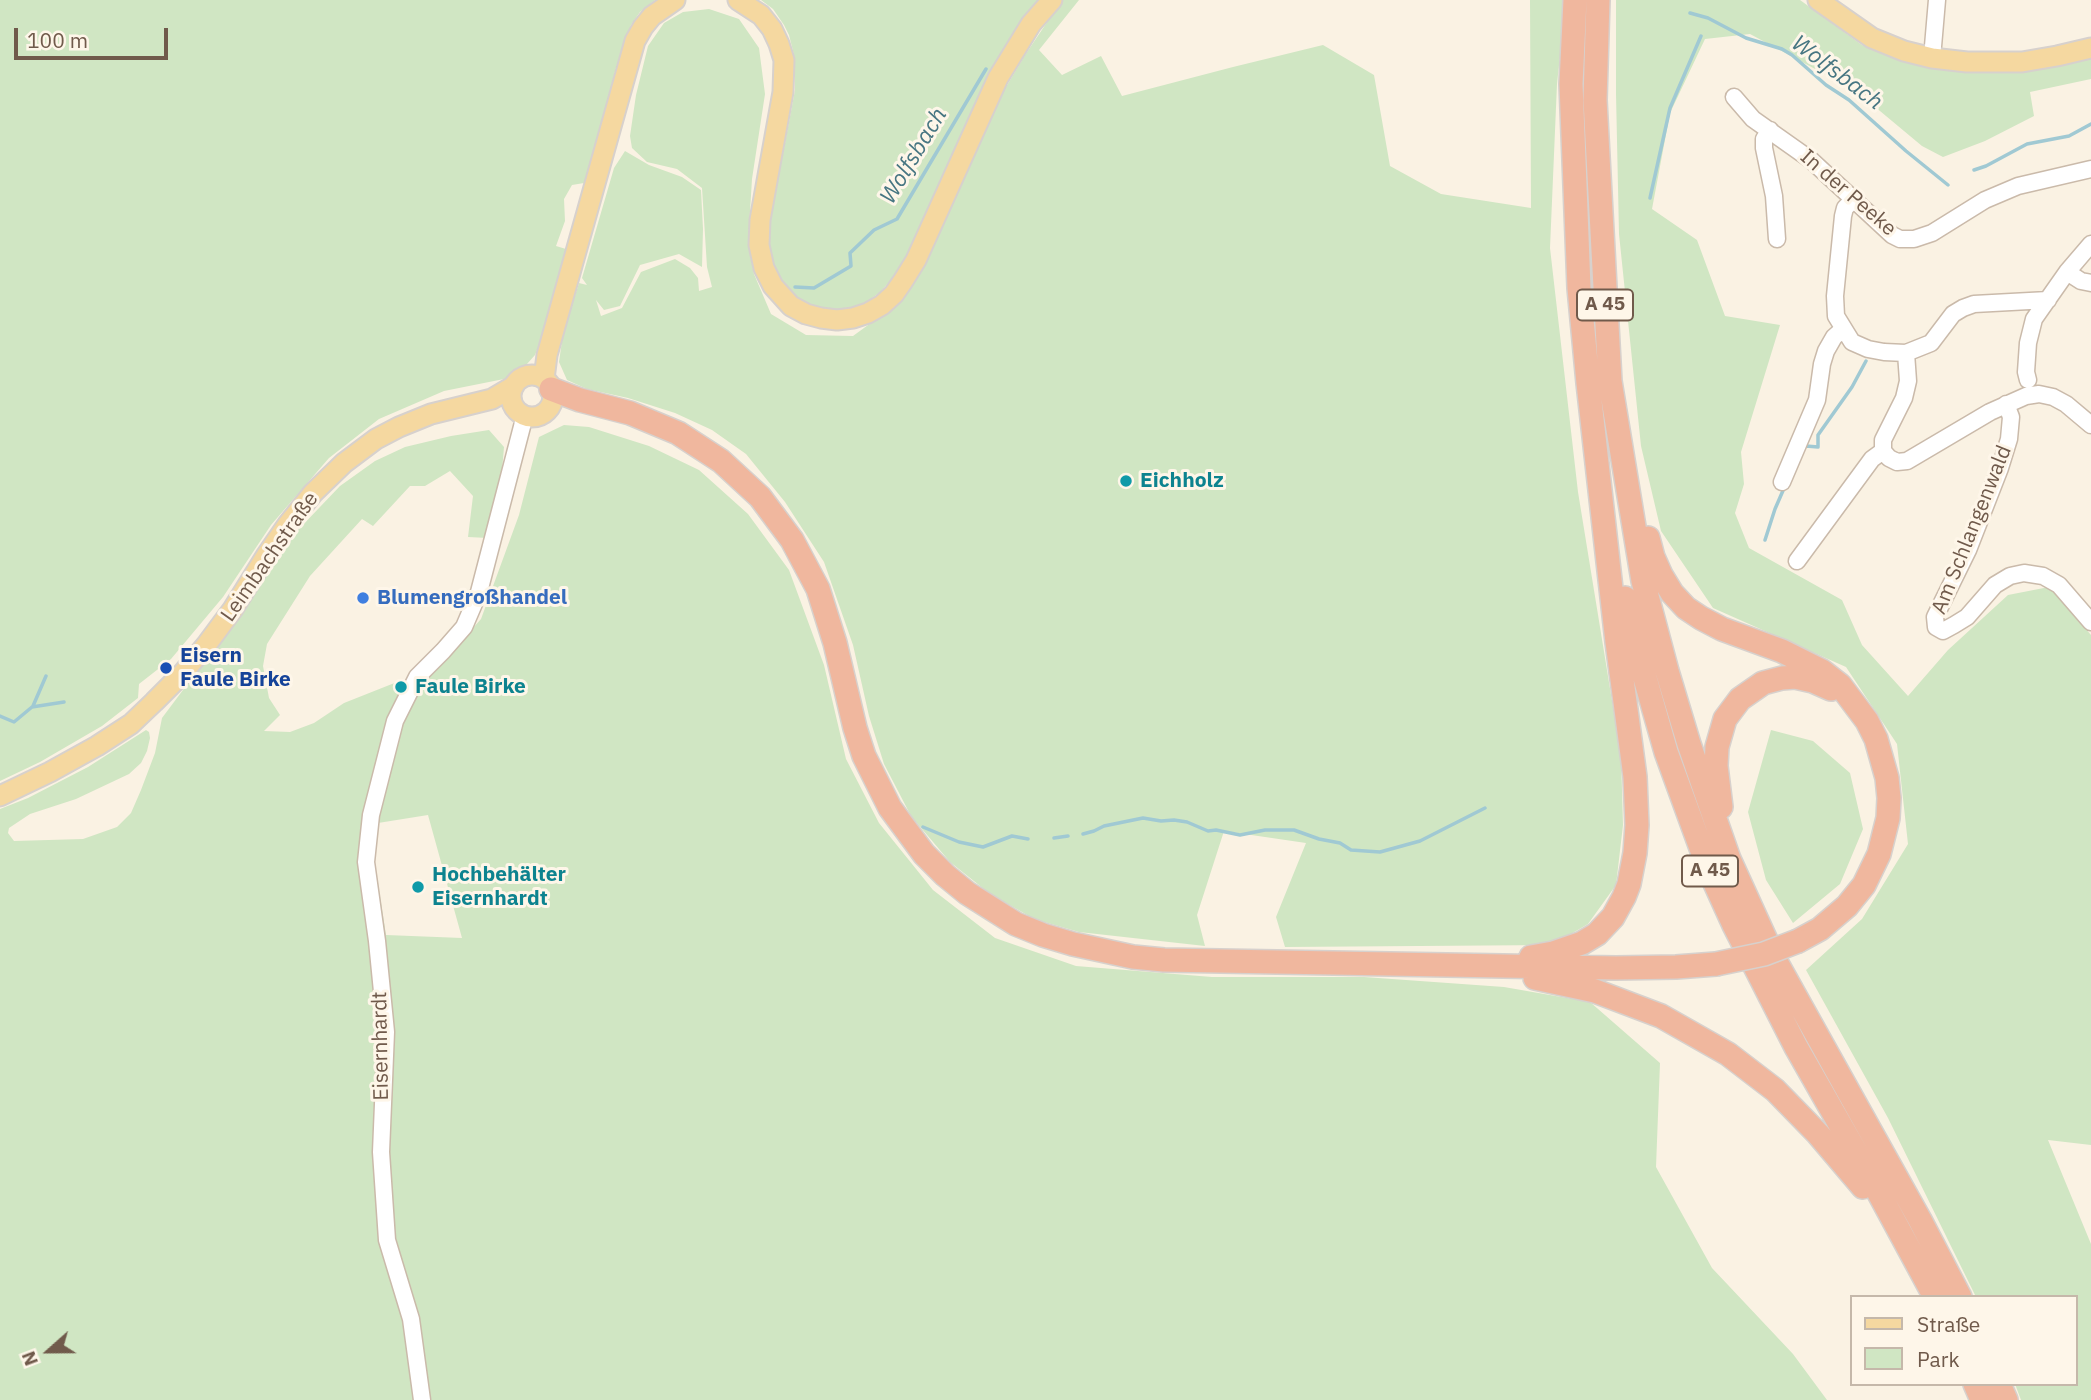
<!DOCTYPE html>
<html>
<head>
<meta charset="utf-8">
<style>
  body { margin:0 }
  #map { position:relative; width:2091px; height:1400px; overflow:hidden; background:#faf2e3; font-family:"IBM Plex Sans",sans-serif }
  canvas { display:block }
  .legend { position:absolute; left:1850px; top:1295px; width:228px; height:91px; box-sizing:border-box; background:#fef6e9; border:2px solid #c5b8aa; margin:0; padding:9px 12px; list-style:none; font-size:21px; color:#705a4b }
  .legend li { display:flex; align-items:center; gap:14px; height:35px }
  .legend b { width:35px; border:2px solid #c5b8aa }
  .north { position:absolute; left:14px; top:1316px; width:70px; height:70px; -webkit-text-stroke:5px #fef6e9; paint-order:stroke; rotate:249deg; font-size:19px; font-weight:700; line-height:28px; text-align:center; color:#705a4b }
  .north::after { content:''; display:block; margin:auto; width:24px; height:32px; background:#705a4b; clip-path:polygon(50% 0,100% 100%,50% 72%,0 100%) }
  .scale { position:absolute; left:14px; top:28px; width:154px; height:32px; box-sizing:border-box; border:4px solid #705a4b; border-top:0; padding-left:9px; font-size:21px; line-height:24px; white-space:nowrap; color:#705a4b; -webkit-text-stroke:5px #fef6e9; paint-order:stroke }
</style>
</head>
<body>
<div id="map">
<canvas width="2091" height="1400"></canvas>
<ul class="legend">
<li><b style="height:9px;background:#f5d8a0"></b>Straße</li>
<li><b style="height:19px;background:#d0e6c3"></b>Park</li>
</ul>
<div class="north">N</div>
<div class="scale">100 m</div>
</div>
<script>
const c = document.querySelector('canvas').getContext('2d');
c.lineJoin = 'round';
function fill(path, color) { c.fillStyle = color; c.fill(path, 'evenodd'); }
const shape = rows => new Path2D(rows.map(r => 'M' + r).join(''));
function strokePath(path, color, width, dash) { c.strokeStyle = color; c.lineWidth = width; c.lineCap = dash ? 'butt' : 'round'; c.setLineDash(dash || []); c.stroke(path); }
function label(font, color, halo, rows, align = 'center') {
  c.font = font + ' "IBM Plex Sans",sans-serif'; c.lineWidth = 6; c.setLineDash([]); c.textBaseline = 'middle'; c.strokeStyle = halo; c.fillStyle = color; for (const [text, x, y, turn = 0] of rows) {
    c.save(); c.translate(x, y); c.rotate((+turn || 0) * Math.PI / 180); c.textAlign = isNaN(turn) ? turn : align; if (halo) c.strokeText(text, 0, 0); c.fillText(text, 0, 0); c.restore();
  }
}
fill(shape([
  [0,0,655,0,640,12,631,25,616,68,594,150,584,183,572,185,564,199,565,221,556,246,566,249,543,335,535,355,519,373,504,379,444,391,379,419,329,458,271,525,223,597,171,659,139,684,138,698,102,726,40,762,0,781],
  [761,0,1041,0,910,252,894,277,879,293,865,303,844,311,824,313,804,305,781,283,774,271,769,252,767,224,769,209,782,159,795,90,795,59,789,35,784,25,773,9],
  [1062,0,1079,0,1039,50,1062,75,1101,56,1122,96,1233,67,1323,45,1374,75,1390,166,1441,194,1531,208,1530,0,1566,0,1557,84,1550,248,1578,492,1621,756,1623,825,1616,885,1588,924,1552,945,1285,947,1276,917,1306,843,1224,831,1197,915,1205,946,1079,932,1034,919,989,893,950,862,911,816,884,764,869,716,853,645,824,562,785,502,746,454,712,430,675,413,628,398,587,389,567,380,559,362,563,334,579,283,587,285,582,278,614,168,625,151,649,165,682,177,701,190,703,229,702,267,679,254,640,265,620,306,604,310,596,300,601,316,622,308,641,272,675,259,690,268,698,278,699,291,712,287,707,267,702,188,677,169,647,162,632,148,630,136,636,95,648,46,664,23,683,12,709,9,739,19,759,48,765,94,752,179,748,244,754,274,771,314,806,335,853,336,901,301,960,187,988,117,1025,55],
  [1616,0,1800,0,1862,45,1932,67,2091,53,2091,79,2030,92,2034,116,1985,141,1943,157,1922,146,1856,91,1750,34,1705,39,1670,113,1652,209,1697,240,1725,316,1780,325,1741,452,1744,484,1735,513,1749,548,1842,600,1862,645,1908,696,1948,650,2008,595,2049,587,2091,635,2091,1145,2048,1140,2091,1244,2091,1400,2021,1400,2015,1384,2075,1384,2075,1297,1976,1297,1888,1118,1806,970,1862,919,1908,844,1897,744,1846,667,1713,608,1661,531,1641,446,1619,234,1616,94],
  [564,425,589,427,649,446,699,470,748,514,789,570,824,665,846,759,879,823,933,890,995,938,1076,966,1212,977,1364,977,1504,987,1590,1002,1660,1063,1656,1167,1712,1268,1793,1354,1827,1400,0,1400,0,809,28,798,88,767,146,730,149,732,150,738,147,751,141,763,129,774,76,799,30,814,9,828,8,833,14,841,83,839,117,827,131,813,141,790,155,753,162,718,246,606,298,530,340,486,375,461,405,447,451,436,489,430,504,447,502,471,488,538,468,537,473,496,450,471,425,486,410,486,373,526,362,519,310,576,267,644,263,666,269,698,280,715,264,731,290,732,314,723,344,703,397,682,402,694,415,699,426,675,441,664,481,619,519,515,539,437],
  [428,815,462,938,386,935,374,858,378,823],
  [1771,730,1813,741,1850,773,1863,829,1840,884,1793,923,1766,880,1748,812]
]), '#d0e6c3');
strokePath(shape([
  [1690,13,1708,18,1746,38,1782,49,1792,55,1826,85,1849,100,1906,151,1948,185],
  [1974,170,1986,166,2027,144,2069,136,2091,124],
  [1650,198,1670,108,1701,36],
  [795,287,814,288,851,266,850,253,874,230,897,219,986,69],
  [1802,448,1806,446,1818,447,1818,435,1852,387,1866,361],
  [1765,540,1775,509,1785,486],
  [33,706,46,676],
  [0,716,14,722,32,707,64,702],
  [923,827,959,842,983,847,1012,836,1028,839],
  [1083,834,1094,831,1104,826,1143,818,1161,821,1174,820,1187,822,1208,831,1216,830,1240,835,1265,830,1294,830,1319,839,1340,843,1351,850,1380,852,1420,841,1485,808],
  [1054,838,1068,836]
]), '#a0c9d3', 3.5);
const minor = shape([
  [1932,58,1937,0],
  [1734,97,1753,119,1811,160,1892,235,1900,239,1914,239,1932,233,1985,200,2018,186,2091,169],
  [1770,130,1764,139,1764,148,1774,196,1777,239],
  [1854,199,1845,208,1843,216,1835,296,1836,316,1852,342,1868,349,1884,352,1906,353,1931,343,1953,314,1963,308,1974,304,2048,300],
  [2067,272,2081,281,2091,283],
  [2028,380,2026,372,2028,343,2034,319,2067,272,2091,244],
  [2006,404,2011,417,2009,439,2000,468,1968,550,1935,617,1936,627,1943,631,1954,625,1967,617,1995,585,2010,576,2024,573,2043,576,2059,585,2091,622],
  [1883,451,1889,458,1897,462,1907,461,1990,412,2026,396,2039,394,2053,397,2066,404,2091,425],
  [1883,451,1883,440,1904,398,1908,381,1906,353],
  [1782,482,1817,400,1822,364,1826,351,1834,337,1843,329],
  [1797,561,1872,459,1883,451],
  [422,1400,411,1319,387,1240,381,1152,386,1032,377,941,366,862,371,815,395,721,417,677,443,651,464,627,479,592,525,415]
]);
const major = shape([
  [738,0,761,15,772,29,779,44,784,60,783,92,760,220,759,245,764,268,773,286,791,306,806,314,821,318,837,320,853,318,868,313,882,305,894,294,903,281,916,260,998,78,1031,24,1052,0],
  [1818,0,1872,38,1904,51,1932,58,1967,62,2022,62,2057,56,2091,48],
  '511 396a21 21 0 1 1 42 0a21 21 0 1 1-42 0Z',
  [544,379,547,355,635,41,643,27,652,16,675,0],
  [0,796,50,772,97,746,131,724,154,702,182,674,207,644,233,609,266,556,288,524,313,493,344,463,376,439,399,427,431,414,492,399,514,386]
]);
const highway = shape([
  [1598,0,1595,100,1610,381,1643,581,1667,671,1689,744,1729,859,1774,958,1920,1220,1960,1297],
  [551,389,580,400,630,413,678,433,721,461,760,497,792,540,818,589,835,643,855,728,864,756,890,808,924,854,945,875,967,893,1016,924,1043,935,1073,944,1133,957,1164,960,1616,968,1676,967,1716,964],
  [1648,538,1653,557,1661,575,1672,593,1686,608,1701,618,1722,629,1782,651,1822,671,1840,685,1867,721,1876,739,1887,778,1889,798,1888,818,1879,854,1864,885,1847,906,1820,929,1798,941],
  [1625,598,1645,678,1666,752,1709,870,1734,925,1796,1047,1874,1184,1935,1297],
  [1721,807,1716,766,1717,747,1725,719,1740,699,1763,683,1782,678,1795,677,1813,681,1831,689],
  [1531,957,1553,953,1582,943,1597,934,1613,917,1624,897,1629,884,1635,853,1637,825,1635,777,1617,642,1588,383,1579,288,1571,84,1575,0],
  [1535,978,1595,991,1661,1016,1728,1054,1775,1090,1818,1134,1863,1187],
  [1975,1384,1982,1400],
  [1999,1384,2006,1400]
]);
strokePath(minor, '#cabaaa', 19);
strokePath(major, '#d7d1cd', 23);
strokePath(highway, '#d7d1cd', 26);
strokePath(minor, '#fff', 16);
strokePath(major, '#f5d8a0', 19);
strokePath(highway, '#f0b79e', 23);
const highwayBridge = shape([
  [1716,964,1764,954,1798,941]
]);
strokePath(highwayBridge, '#d7d1cd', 26, []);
strokePath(highwayBridge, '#f0b79e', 23);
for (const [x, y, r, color] of [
  [1126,481,7,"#0f9aa8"],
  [363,598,7,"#3f7fe0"],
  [166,668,7,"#1a4fb4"],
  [401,687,7,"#0f9aa8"],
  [418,887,7,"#0f9aa8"]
]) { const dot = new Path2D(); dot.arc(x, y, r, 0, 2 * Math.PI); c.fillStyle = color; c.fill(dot); strokePath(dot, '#fef6e9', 2.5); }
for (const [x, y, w] of [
  [1605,305,56],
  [1710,871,56]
]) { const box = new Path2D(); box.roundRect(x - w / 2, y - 15.5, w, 31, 5); c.fillStyle = '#fef6e9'; c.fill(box); strokePath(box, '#705a4b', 2); }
label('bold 19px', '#705a4b', null, [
  ["A 45",1605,305],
  ["A 45",1710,871]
]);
label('21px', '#705a4b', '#fef6e9', [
  ["In der Peeke",1848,193,41],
  ["Am Schlangenwald",1972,530,-68],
  ["Leimbachstraße",270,557,-55],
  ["Eisernhardt",381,1046,-91]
]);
label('bold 21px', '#0d838f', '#fef6e9', [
  ["Eichholz",1140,481],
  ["Faule Birke",415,687],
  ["Hochbehälter",432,875],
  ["Eisernhardt",432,899]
], 'left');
label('bold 21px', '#366cbe', '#fef6e9', [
  ["Blumengroßhandel",377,598]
], 'left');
label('bold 21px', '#164399', '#fef6e9', [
  ["Eisern",180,656],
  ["Faule Birke",180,680]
], 'left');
label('italic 23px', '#477682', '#fef6e9', [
  ["Wolfsbach",1837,73,37],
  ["Wolfsbach",914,156,-59]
]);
</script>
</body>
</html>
